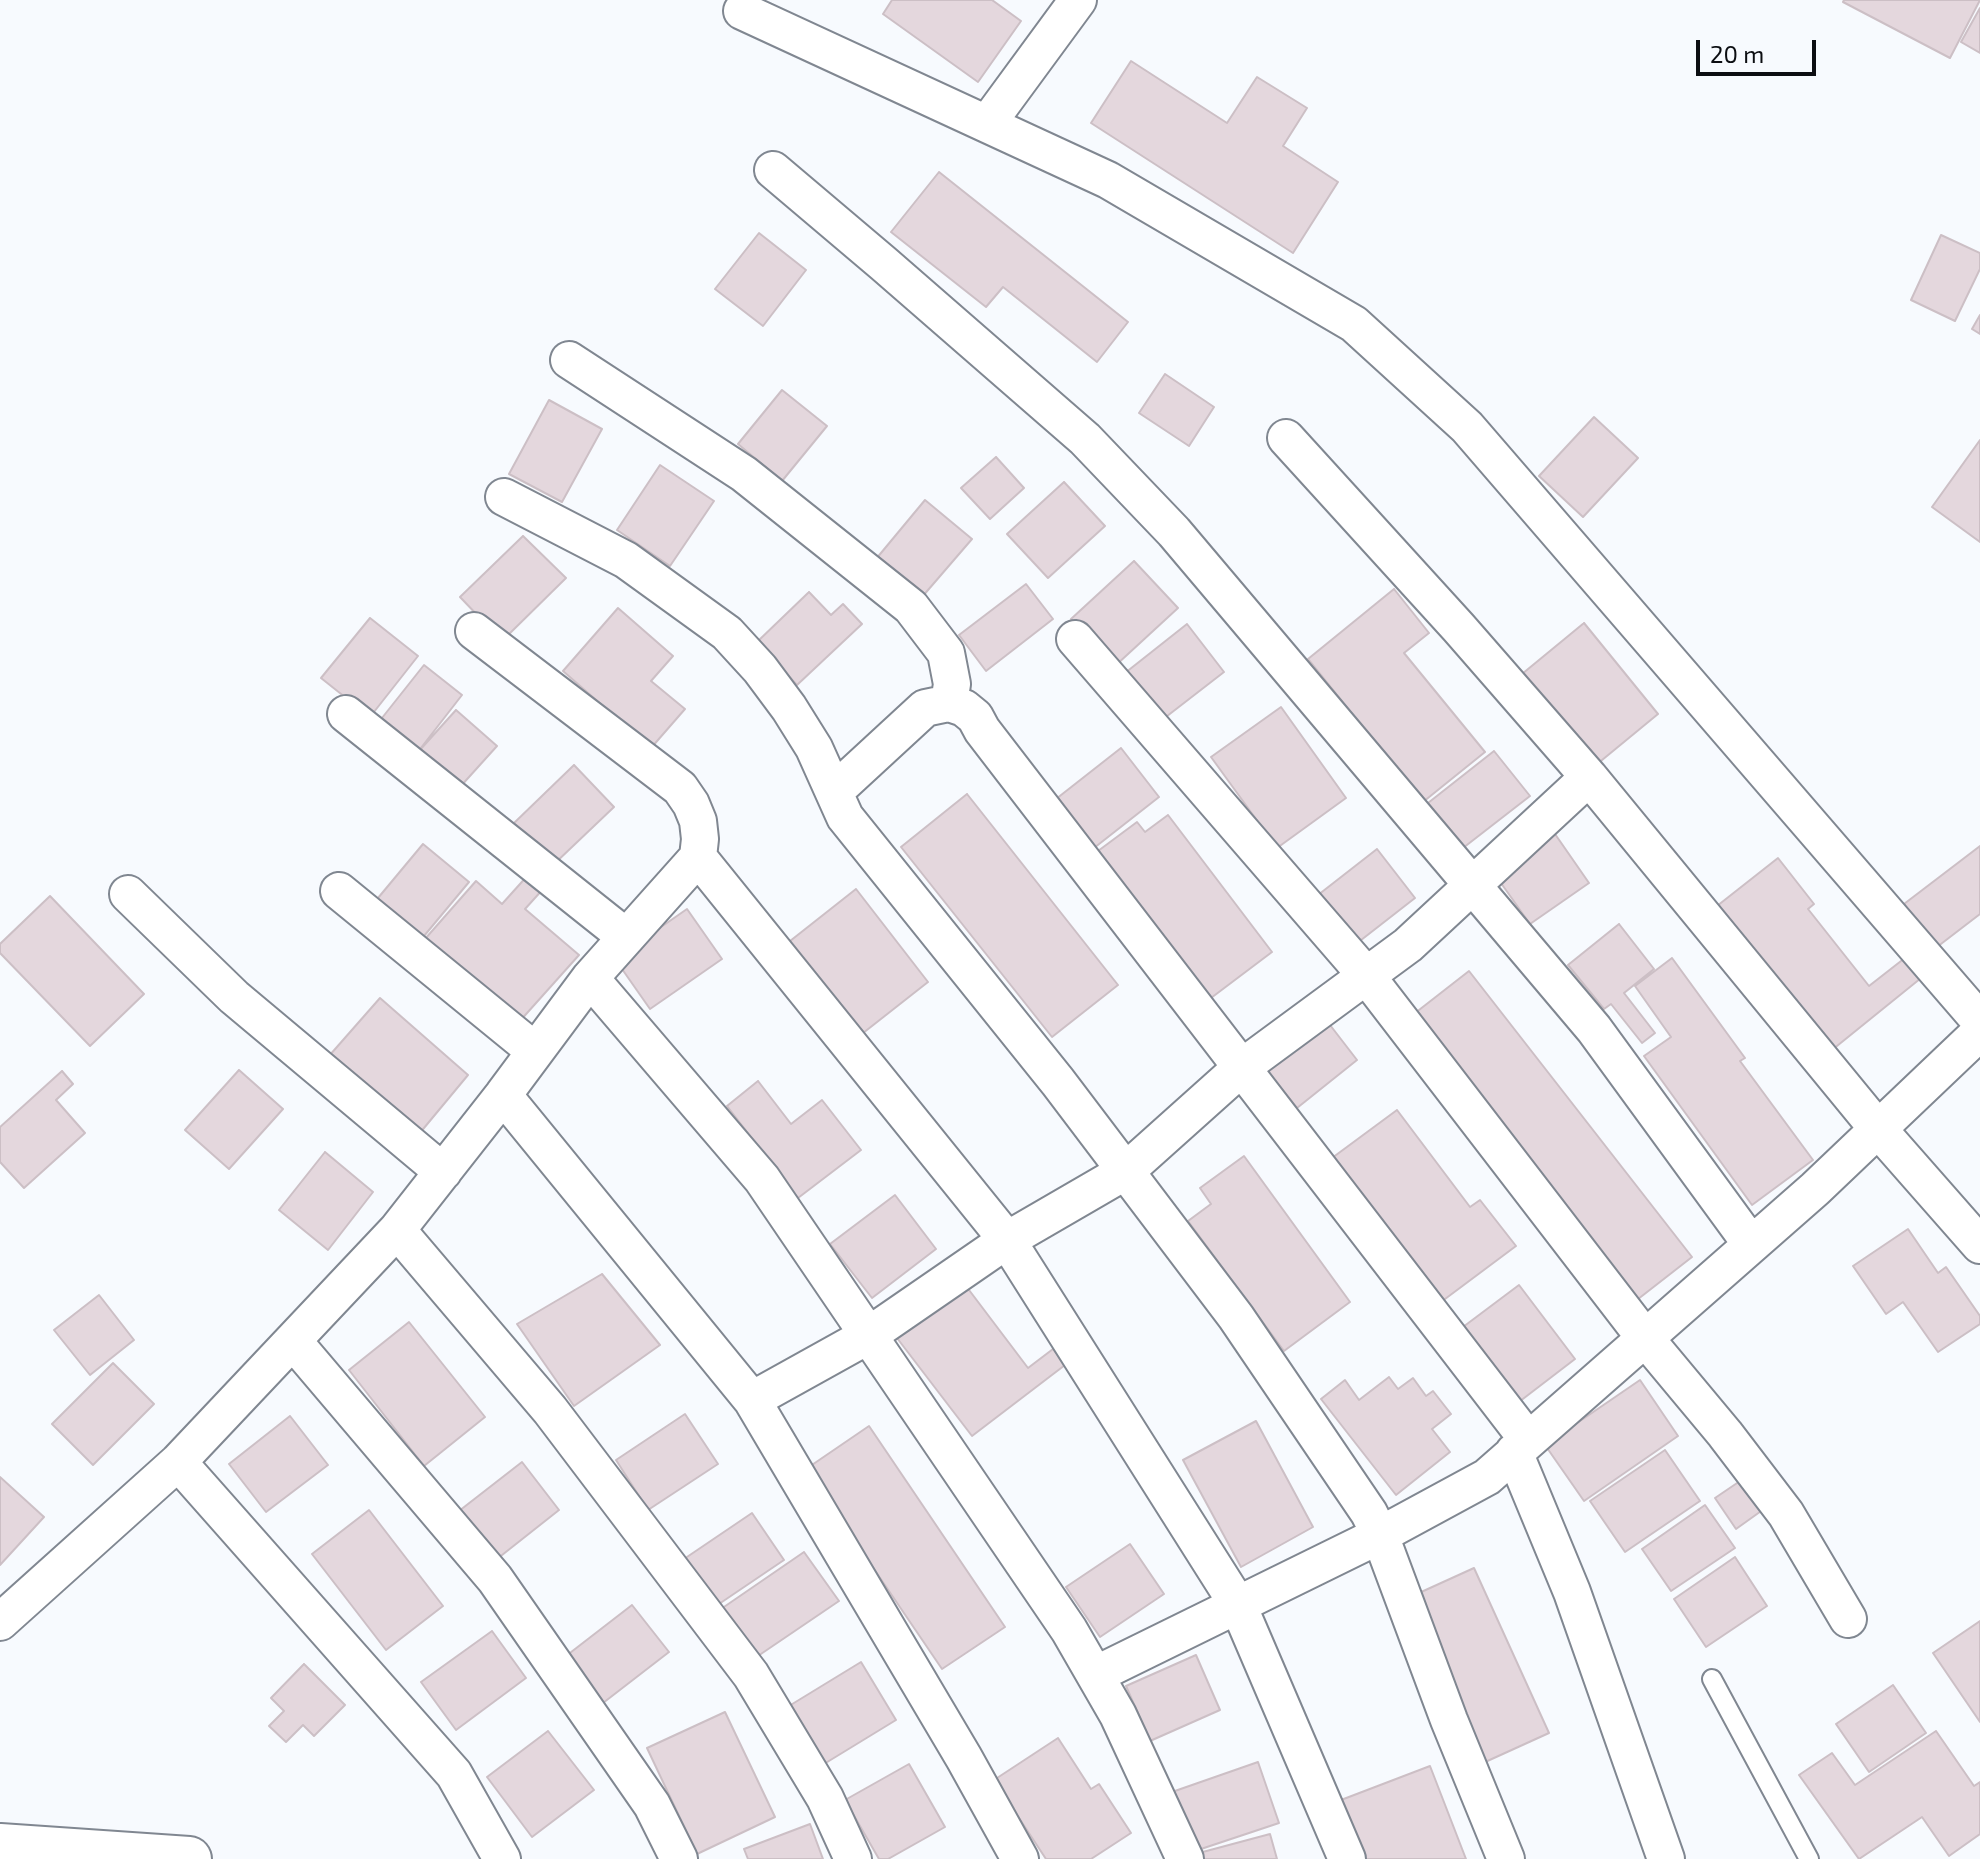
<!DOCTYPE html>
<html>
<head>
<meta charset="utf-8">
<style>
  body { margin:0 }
  #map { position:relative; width:1980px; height:1859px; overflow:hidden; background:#f7fafe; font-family:"Exo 2",sans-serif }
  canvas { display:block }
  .scale { position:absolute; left:1696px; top:40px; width:120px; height:36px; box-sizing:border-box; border:4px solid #0c0e12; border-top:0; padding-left:10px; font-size:24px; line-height:28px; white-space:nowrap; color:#0c0e12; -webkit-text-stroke:6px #f7fafe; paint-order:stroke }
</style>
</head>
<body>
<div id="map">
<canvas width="1980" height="1859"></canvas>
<div class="scale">20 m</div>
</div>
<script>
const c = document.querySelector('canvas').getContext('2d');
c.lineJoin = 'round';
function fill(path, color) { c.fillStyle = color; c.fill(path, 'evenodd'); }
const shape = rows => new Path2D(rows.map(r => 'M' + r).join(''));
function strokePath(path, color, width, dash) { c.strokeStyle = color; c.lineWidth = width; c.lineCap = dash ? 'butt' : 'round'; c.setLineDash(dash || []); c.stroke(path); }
const building = shape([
  [892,0,992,0,1021,21,978,82,883,14,892,0],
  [1844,0,1980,0,1950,58,1843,2,1844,0],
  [1980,8,1980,53,1961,42,1980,8],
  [1131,61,1227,123,1257,77,1307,108,1283,146,1338,182,1293,253,1091,123,1131,61],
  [939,172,1128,322,1097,362,1003,287,986,307,891,232,939,172],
  [759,233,806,270,763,326,715,289,759,233],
  [1941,235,1980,253,1980,269,1955,321,1911,300,1941,235],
  [1980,315,1980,334,1972,329,1980,315],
  [1165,374,1214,407,1189,446,1139,413,1165,374],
  [782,390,827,426,782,481,738,444,782,390],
  [549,400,602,429,562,502,509,474,549,400],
  [1594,417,1638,458,1583,517,1539,476,1594,417],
  [1980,440,1980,542,1932,507,1980,440],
  [996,457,1024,488,990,519,961,488,996,457],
  [660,465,714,501,670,566,617,530,660,465],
  [1064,482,1105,526,1048,578,1007,534,1064,482],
  [925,500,972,539,922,597,876,559,925,500],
  [523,536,566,578,502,641,460,597,523,536],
  [1134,561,1178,608,1115,666,1071,619,1134,561],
  [1026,584,1053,619,986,671,959,635,1026,584],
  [1394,589,1429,633,1404,653,1485,752,1423,802,1308,659,1394,589],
  [809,592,831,615,843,604,862,624,797,685,757,642,809,592],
  [618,608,673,656,651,681,685,709,651,748,563,671,618,608],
  [370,618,418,656,370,717,321,678,370,618],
  [1584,623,1658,714,1596,765,1522,674,1584,623],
  [1187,624,1224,672,1162,720,1125,673,1187,624],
  [424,665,462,695,417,753,378,723,424,665],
  [1281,707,1346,798,1277,848,1211,757,1281,707],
  [456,710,497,746,460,787,419,751,456,710],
  [1121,748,1159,797,1094,848,1056,799,1121,748],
  [1494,751,1530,796,1463,848,1428,803,1494,751],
  [574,765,614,807,552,866,513,824,574,765],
  [967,794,1118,985,1052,1037,901,847,967,794],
  [1168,815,1272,952,1211,998,1098,851,1137,822,1145,832,1168,815],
  [1555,834,1589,883,1530,924,1496,876,1555,834],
  [423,844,469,882,419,942,373,904,423,844],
  [1980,846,1980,914,1937,947,1904,904,1980,846],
  [1377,849,1415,898,1356,944,1318,895,1377,849],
  [1778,858,1814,904,1808,909,1869,986,1910,954,1926,974,1832,1050,1717,906,1778,858],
  [529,874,544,888,525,909,579,955,519,1022,425,939,476,881,502,904,529,874],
  [856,889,928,982,858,1037,785,945,856,889],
  [50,896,144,994,90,1046,0,953,0,944,50,896],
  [687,909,722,959,650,1009,615,959,687,909],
  [1619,924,1654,969,1624,993,1655,1033,1642,1043,1611,1004,1604,1009,1568,965,1619,924],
  [1672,958,1745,1058,1740,1061,1813,1160,1752,1205,1644,1056,1671,1037,1635,986,1672,958],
  [1469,971,1692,1257,1633,1303,1410,1017,1469,971],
  [380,998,468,1075,419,1134,329,1056,380,998],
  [1320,1012,1357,1060,1297,1108,1259,1061,1320,1012],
  [239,1070,283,1109,229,1169,185,1130,239,1070],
  [62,1071,73,1084,56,1100,85,1133,24,1188,0,1162,0,1127,62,1071],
  [758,1081,791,1124,822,1100,861,1150,798,1198,727,1106,758,1081],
  [1397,1110,1470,1207,1480,1200,1516,1246,1441,1302,1332,1158,1397,1110],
  [325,1152,373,1192,328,1250,279,1210,325,1152],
  [1244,1156,1350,1302,1284,1351,1188,1221,1211,1204,1200,1188,1244,1156],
  [895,1195,936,1249,872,1298,830,1244,895,1195],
  [1908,1229,1938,1273,1946,1267,1980,1316,1980,1324,1938,1352,1903,1302,1886,1314,1853,1266,1908,1229],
  [602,1274,660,1345,574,1406,517,1324,602,1274],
  [1519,1285,1575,1359,1515,1405,1459,1330,1519,1285],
  [966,1286,1028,1368,1053,1349,1065,1365,972,1436,897,1338,966,1286],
  [99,1295,134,1340,90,1375,54,1330,99,1295],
  [409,1322,485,1417,424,1466,349,1370,409,1322],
  [113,1363,154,1404,93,1465,52,1424,113,1363],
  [1389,1377,1398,1389,1413,1378,1426,1396,1433,1391,1451,1414,1432,1429,1450,1452,1396,1495,1321,1399,1345,1380,1359,1400,1389,1377],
  [1640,1380,1678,1436,1584,1501,1545,1445,1640,1380],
  [685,1414,718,1464,648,1510,616,1460,685,1414],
  [290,1416,328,1465,266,1512,229,1464,290,1416],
  [1256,1421,1313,1527,1241,1567,1183,1460,1256,1421],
  [869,1426,1005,1627,942,1669,806,1469,869,1426],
  [1665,1450,1700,1501,1625,1552,1590,1501,1665,1450],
  [522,1462,559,1510,497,1559,459,1511,522,1462],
  [0,1477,44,1517,0,1565,0,1477],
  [1743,1479,1764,1509,1736,1529,1715,1498,1743,1479],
  [1705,1505,1735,1548,1671,1591,1642,1549,1705,1505],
  [369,1510,443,1606,386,1650,312,1554,369,1510],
  [752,1513,784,1560,716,1606,684,1559,752,1513],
  [1130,1544,1164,1594,1100,1637,1066,1587,1130,1544],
  [804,1552,839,1601,755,1658,721,1609,804,1552],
  [1735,1557,1767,1606,1706,1647,1674,1599,1735,1557],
  [1474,1568,1549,1733,1483,1763,1408,1598,1474,1568],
  [632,1605,669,1652,603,1703,566,1656,632,1605],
  [1980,1621,1980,1722,1933,1653,1980,1621],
  [492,1631,526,1678,456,1730,421,1682,492,1631],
  [1196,1655,1220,1710,1150,1741,1126,1686,1196,1655],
  [861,1662,896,1720,824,1764,789,1706,861,1662],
  [304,1664,345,1705,314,1736,303,1725,286,1742,269,1726,284,1711,271,1698,304,1664],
  [1893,1685,1926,1733,1869,1772,1836,1724,1893,1685],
  [725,1712,775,1817,697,1854,647,1748,725,1712],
  [548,1731,594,1790,532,1837,487,1777,548,1731],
  [1936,1731,1974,1786,1980,1782,1980,1834,1949,1856,1922,1817,1859,1859,1799,1775,1832,1753,1855,1785,1936,1731],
  [1058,1738,1091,1789,1099,1784,1131,1833,1091,1859,1046,1859,994,1780,1058,1738],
  [1258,1762,1279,1823,1192,1852,1172,1792,1258,1762],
  [909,1764,945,1827,888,1859,879,1859,845,1800,909,1764],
  [1430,1766,1466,1859,1364,1859,1341,1800,1430,1766],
  [810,1824,823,1859,748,1859,744,1849,810,1824],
  [1270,1834,1277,1859,1200,1859,1199,1853,1270,1834]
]);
fill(building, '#e4d7dd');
strokePath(building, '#ccbfc5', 2);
const service = shape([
  [1712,1679,1809,1859]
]);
const minor = shape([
  [742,11,1108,180,1354,324,1467,427,1980,1021],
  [987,124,1078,0],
  [773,170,884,264,1085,439,1174,532,1594,1029,1751,1244],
  [569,360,744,474,911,607,946,653,952,684,949,703],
  [1286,438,1459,628,1589,777,1878,1129,1980,1245],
  [504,497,626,560,727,633,760,669,789,708,814,748,845,817,1058,1082,1236,1317,1369,1513,1380,1535,1449,1720,1506,1859],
  [1075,639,1365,974,1645,1338,1725,1434,1786,1514,1848,1619],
  [346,714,626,937],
  [835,791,925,708,949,703,964,708,975,717,982,730,1528,1440],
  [698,857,1007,1240,1238,1605,1347,1859],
  [339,891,535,1051],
  [128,894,234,997,443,1172],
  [590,978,762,1179,1069,1630,1118,1715,1185,1859],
  [503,1095,752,1400,964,1758,1020,1859],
  [397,1230,550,1410,751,1675,825,1798,853,1859],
  [293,1341,495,1579,652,1805,679,1859],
  [752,1400,869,1335,1007,1240,1126,1171,1241,1068,1408,945,1589,777],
  [1514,1452,1572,1592,1666,1859],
  [178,1462,454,1774,502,1859],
  [0,1622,178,1462,397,1230,503,1095,590,978,698,857,700,839,698,821,691,804,680,788,474,631],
  [1095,1675,1380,1535,1487,1477,1815,1189,1980,1032]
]);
const tertiary = shape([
  [0,1846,189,1859]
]);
strokePath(service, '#808791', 22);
strokePath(minor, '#808791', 40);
strokePath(tertiary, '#808791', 48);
strokePath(service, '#fff', 18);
strokePath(minor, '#fff', 36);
strokePath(tertiary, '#fff', 44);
</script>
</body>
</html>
